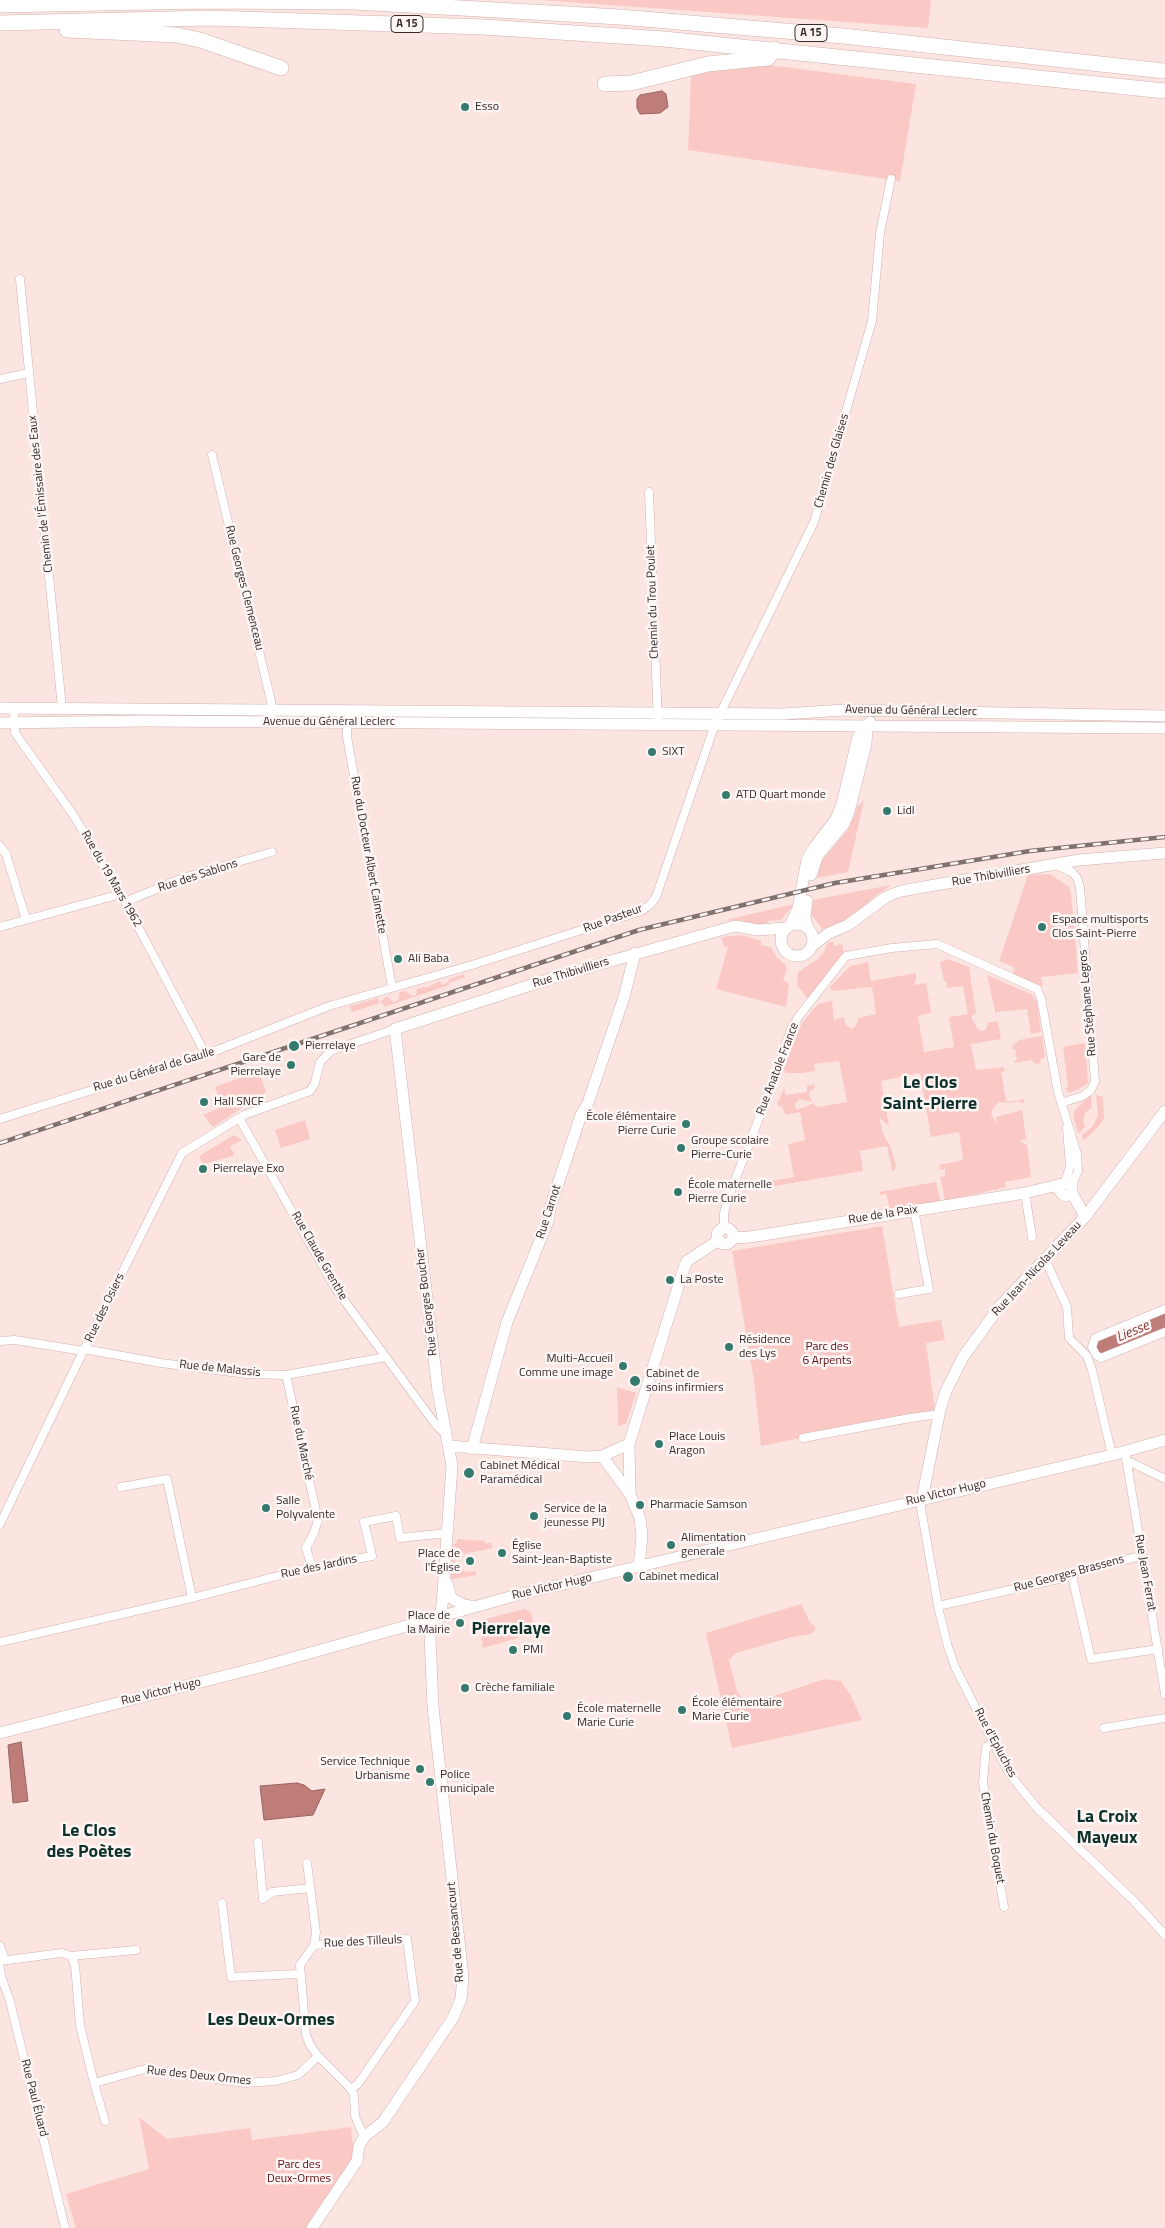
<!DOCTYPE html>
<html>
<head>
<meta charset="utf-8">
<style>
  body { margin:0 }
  canvas { display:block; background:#fce4e1 }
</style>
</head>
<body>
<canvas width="1165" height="2228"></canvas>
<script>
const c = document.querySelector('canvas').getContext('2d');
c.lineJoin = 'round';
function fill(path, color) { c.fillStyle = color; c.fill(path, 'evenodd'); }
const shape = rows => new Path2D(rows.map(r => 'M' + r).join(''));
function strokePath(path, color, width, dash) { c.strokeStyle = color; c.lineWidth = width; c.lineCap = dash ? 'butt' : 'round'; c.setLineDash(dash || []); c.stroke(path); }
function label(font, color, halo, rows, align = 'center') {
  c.font = font + ' "Titillium Web",sans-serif'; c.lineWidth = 5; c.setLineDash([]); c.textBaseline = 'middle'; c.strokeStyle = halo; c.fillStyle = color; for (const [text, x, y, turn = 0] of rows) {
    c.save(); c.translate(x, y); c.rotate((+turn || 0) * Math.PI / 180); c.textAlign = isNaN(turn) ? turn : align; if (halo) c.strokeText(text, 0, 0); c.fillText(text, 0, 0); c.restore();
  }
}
fill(shape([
  [541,0,931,0,928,28],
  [769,65,916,84,900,181,688,150,691,74,745,66],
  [864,800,848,872,817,878,822,860,847,831,853,819,857,807],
  [1050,874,1069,887,1071,894,1078,973,1041,977,1043,985,1038,987,1012,974,1015,968,999,961,1028,875],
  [891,885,874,897,856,914,836,926,822,929,811,914,812,900],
  [794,904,781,920,769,921,766,925,726,920],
  [742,935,761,941,761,945,771,947,777,958,785,964,787,969,783,980,789,984,786,1007,716,989,728,947,724,947,721,937],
  [833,941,834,946,842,944,845,958,807,998,797,985,798,972,818,959,824,952,827,944],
  [948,959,969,967,976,1013,972,1016,972,1019,977,1028,981,1031,986,1029,988,1023,998,1021,1001,1039,971,1044,976,1070,1004,1067,1005,1071,1001,1072,1006,1100,1007,1102,1024,1099,1024,1103,1021,1103,1020,1101,1009,1103,999,1102,994,1107,991,1114,997,1124,996,1117,1022,1110,1026,1139,1019,1141,1027,1145,1031,1177,1005,1182,1006,1187,945,1201,940,1177,945,1176,945,1169,940,1170,939,1165,963,1160,959,1132,931,1137,920,1073,881,1081,889,1126,879,1117,883,1134,890,1146,896,1165,895,1169,892,1171,887,1146,860,1151,863,1171,745,1191,746,1188,756,1185,755,1181,770,1181,794,1177,788,1144,805,1140,800,1112,786,1115,782,1107,777,1105,784,1088,786,1095,807,1092,807,1086,814,1084,815,1088,810,1091,809,1094,812,1102,800,1099,795,1104,796,1109,803,1108,813,1103,818,1107,847,1102,839,1061,814,1064,815,1071,802,1073,786,1073,783,1069,801,1024,818,1004,832,1001,834,1020,844,1017,846,1025,852,1029,856,1025,859,1018,876,1014,872,987,832,991,830,987,850,966,868,962,871,981,916,973,916,980,913,985,926,983,931,1013,918,1016,924,1052,954,1047,949,1017,968,1014,963,986,947,988,946,981,944,981,940,962],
  [464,974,465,977,449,983,449,985,384,1007,382,1002,352,1012,350,1006,378,998,379,1003,387,996,393,1002,398,1000,400,992,406,991,412,996,416,995,417,989,424,987,426,988,440,981,442,985,448,982,450,979],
  [987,975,1031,994,1037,1001,1041,1032,1031,1034,1027,1009,997,1012,996,1015],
  [1042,1036,1045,1058,1040,1059,1041,1063,1036,1064,1031,1060,1015,1063,1014,1061,1017,1060,1015,1049,1012,1049,1013,1045,1019,1040],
  [1085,1043,1088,1083,1079,1089,1068,1093,1065,1088,1068,1087,1063,1047],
  [259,1071,266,1092,213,1127,203,1115,222,1107,215,1087],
  [1091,1094,1092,1107,1085,1113,1083,1122,1086,1126,1078,1134,1073,1115,1075,1110],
  [1096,1095,1103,1097,1104,1119,1097,1128,1083,1141,1082,1135,1093,1126,1098,1115],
  [305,1120,310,1139,281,1148,275,1130],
  [234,1135,242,1140,230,1146,234,1154,233,1156,203,1164,199,1156],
  [936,1182,941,1202,890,1209,886,1194,880,1195,879,1192],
  [882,1226,899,1327,941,1320,945,1340,926,1343,935,1411,761,1446,754,1381,732,1251],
  [617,1387,636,1393,626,1424,618,1426],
  [457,1539,485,1541,485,1544,491,1542,493,1548,464,1554,459,1548,451,1546,457,1542],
  [449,1548,455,1549,460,1554,456,1556,455,1560,458,1567,465,1572,476,1571,477,1575,451,1579],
  [801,1604,810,1622,816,1628,812,1634,792,1637,736,1653,729,1660,737,1691,742,1698,752,1700,774,1696,824,1679,841,1681,851,1696,862,1720,732,1748,706,1633],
  [524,1609,531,1612,537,1636,521,1637,483,1648,481,1633,482,1620],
  [139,2117,167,2139,250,2128,252,2140,351,2127,354,2156,307,2228,76,2228,66,2194,149,2169]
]), '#fbc9c5');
const water = shape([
  [662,91,666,94,668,107,660,113,640,114,637,108,637,99,640,95,662,91],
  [21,1742,28,1801,13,1803,8,1745,21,1742],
  [297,1783,304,1785,312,1791,325,1789,313,1815,264,1820,260,1786,297,1783]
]);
fill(water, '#bf7d79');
strokePath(water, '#966461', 1);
strokePath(shape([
  [1101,1346,1165,1319]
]), '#bf7d79', 16);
const street = shape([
  [20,279,62,708],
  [0,379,29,373],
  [212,455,271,701,272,715],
  [649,492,658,724],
  [14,707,15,733,74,816,125,902,206,1055],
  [355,710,347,718,347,737,392,987],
  [0,846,6,854,26,919],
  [1056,865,1072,872,1077,878,1080,887,1095,1081,1091,1090,1083,1096,1061,1103],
  [125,902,183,878,272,852],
  [0,927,121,894],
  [239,1118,335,1288,436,1425,446,1435],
  [0,1119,210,1053,329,1006,472,965,641,911,650,905,656,897,715,724,814,522,872,321,880,233,891,179],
  [1065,1182,1070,1167,1067,1128],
  [1025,1193,1032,1237],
  [724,1228,724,1213,727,1201,773,1082,791,1029,799,1016,846,956,892,948,937,944,1037,989,1041,998,1058,1092,1077,1154,1078,1171,1072,1184],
  [1045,1259,1067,1307,1069,1338,1087,1356,1092,1370,1112,1455],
  [899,1294,929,1289,914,1210],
  [1165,1309,1095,1338,1092,1347,1096,1355,1101,1358,1165,1332],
  [0,1341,15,1340,83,1351],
  [84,1349,161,1363,247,1374,286,1375,386,1357],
  [286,1375,318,1520,314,1533,306,1548,312,1567],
  [803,1438,910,1418,932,1415,939,1416],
  [1125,1451,1165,1694],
  [1126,1460,1165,1479],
  [121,1487,167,1479,192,1598],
  [922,1499,921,1508,939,1611,948,1647,955,1667,1000,1756,1011,1776,1036,1807,1136,1903,1165,1935],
  [0,1524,90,1337,182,1153,244,1115,310,1091,315,1083,320,1062,331,1051,395,1029],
  [1072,1576,1091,1659,1158,1649],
  [938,1606,1072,1576,1077,1571,1141,1556],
  [0,1642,192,1598,312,1567,372,1556,364,1522,396,1516,400,1538,447,1533],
  [1104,1728,1165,1718],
  [993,1744,986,1747,983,1783,1004,1907],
  [258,1842,263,1899,272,1892,310,1888],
  [307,1863,316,1932,314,1945],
  [222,1903,231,1977,299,1974],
  [0,1946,5,1960],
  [71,1956,136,1950],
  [0,1961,62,1953,71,1956,75,1965,80,2025,94,2083,145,2069,245,2083,276,2081,298,2075,318,2056],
  [0,1968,1,1976,10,2001,65,2228],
  [94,2083,105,2121],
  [351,2089,358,2084,415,2001,407,1939,314,1945,300,1965,306,2035,310,2045,318,2056,351,2089,354,2095,355,2116,364,2137]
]);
const secondary = shape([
  [0,708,783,714,844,710,1165,716],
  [0,723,145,721,1165,728],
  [811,875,818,855,844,824,849,812,866,744,867,726],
  [807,901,805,917,807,927],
  '781 940a16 16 0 1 1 32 0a16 16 0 1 1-32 0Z',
  [790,925,798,908,807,860,813,849,836,819,842,804,858,737,870,722],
  [812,946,829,933,848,925,886,897,901,891,1079,860,1165,853],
  [1072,1193,1066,1196,1062,1194,1059,1190,1060,1186,1067,1182,1072,1184,1072,1193,1085,1217],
  '717 1236a8 8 0 1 1 16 0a8 8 0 1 1-16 0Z',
  [733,1238,750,1237,1025,1193,1062,1184],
  [449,1446,589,1457,602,1456,630,1494,640,1518,642,1536,639,1567],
  [472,1449,507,1322,548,1221,551,1205,581,1115,588,1103,624,997,635,953],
  [602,1456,629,1444],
  [630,1494,629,1444,684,1268,687,1261,719,1240],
  [922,1499,940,1410,946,1391,963,1357,1000,1306,1085,1217,1165,1111],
  [447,1583,451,1598,464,1605,475,1607],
  [439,1618,442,1606,452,1466,438,1391,395,1029,565,974,735,926,758,930,786,928],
  [0,1733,260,1667,517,1595,1112,1455,1165,1440],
  [312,2228,357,2161,359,2146,364,2137,383,2122,453,2018,461,1999,463,1977,433,1707,430,1637,432,1620]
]);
const highway = shape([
  [0,5,205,1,355,2,620,17,843,36,1165,71],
  [0,23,210,18,484,27,664,39,1165,91],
  [67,30,177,35,200,40,281,68],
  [605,84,631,83,708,64,768,58,774,49]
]);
strokePath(street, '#d0b2b0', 9);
strokePath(secondary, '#d0b2b0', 12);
strokePath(highway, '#d0b2b0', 16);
strokePath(street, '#fff', 8);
strokePath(secondary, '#fff', 11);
strokePath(highway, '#fff', 15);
const rail = shape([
  [0,1143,639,930,835,883,1030,851,1165,837]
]);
strokePath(rail, '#81716f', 4.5);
strokePath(rail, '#fcf6f5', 2.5, [8]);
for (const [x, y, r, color] of [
  [465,107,5,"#367a6e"],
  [652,752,5,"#367a6e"],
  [726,795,5,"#367a6e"],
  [887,811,5,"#367a6e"],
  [1042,927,5,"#367a6e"],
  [398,959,5,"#367a6e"],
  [294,1046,6,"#367a6e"],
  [291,1065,5,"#367a6e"],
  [204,1102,5,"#367a6e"],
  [686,1124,5,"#367a6e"],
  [681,1148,5,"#367a6e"],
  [203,1169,5,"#367a6e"],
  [678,1192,5,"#367a6e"],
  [670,1280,5,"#367a6e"],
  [729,1347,5,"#367a6e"],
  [623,1366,5,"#367a6e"],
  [635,1381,6,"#367a6e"],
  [659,1444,5,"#367a6e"],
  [469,1473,6,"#367a6e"],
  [640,1505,5,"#367a6e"],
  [266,1508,5,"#367a6e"],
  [534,1516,5,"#367a6e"],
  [671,1545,5,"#367a6e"],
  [502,1553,5,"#367a6e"],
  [470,1561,5,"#367a6e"],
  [628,1577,6,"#367a6e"],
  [460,1623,5,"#367a6e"],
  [513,1650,5,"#367a6e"],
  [465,1688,5,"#367a6e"],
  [682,1710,5,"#367a6e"],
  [567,1716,5,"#367a6e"],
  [420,1769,5,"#367a6e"],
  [430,1782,5,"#367a6e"]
]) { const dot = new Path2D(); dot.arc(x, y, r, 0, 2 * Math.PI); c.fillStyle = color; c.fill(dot); strokePath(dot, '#fcf6f5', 2); }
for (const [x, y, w] of [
  [407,24,32],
  [811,33,32]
]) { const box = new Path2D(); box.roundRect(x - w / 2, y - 8.5, w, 17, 4); c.fillStyle = '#fcf6f5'; c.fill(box); strokePath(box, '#352a29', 1); }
label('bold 11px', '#352a29', null, [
  ["A 15",407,24],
  ["A 15",811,33]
]);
label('12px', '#352a29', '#fcf6f5', [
  ["Esso",475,107],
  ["SIXT",662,752],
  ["ATD Quart monde",736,795],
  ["Lidl",897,811],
  ["Espace multisports",1052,920],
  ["Clos Saint-Pierre",1052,934],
  ["Ali Baba",408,959],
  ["Pierrelaye",305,1046],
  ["Gare de",281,1058,"right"],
  ["Pierrelaye",281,1072,"right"],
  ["Hall SNCF",214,1102],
  ["École élémentaire",676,1117,"right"],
  ["Pierre Curie",676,1131,"right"],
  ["Groupe scolaire",691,1141],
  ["Pierre-Curie",691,1155],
  ["Pierrelaye Exo",213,1169],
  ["École maternelle",688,1185],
  ["Pierre Curie",688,1199],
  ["La Poste",680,1280],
  ["Résidence",739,1340],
  ["des Lys",739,1354],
  ["Multi-Accueil",613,1359,"right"],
  ["Comme une image",613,1373,"right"],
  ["Cabinet de",646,1374],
  ["soins infirmiers",646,1388],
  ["Place Louis",669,1437],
  ["Aragon",669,1451],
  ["Cabinet Médical",480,1466],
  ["Paramédical",480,1480],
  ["Salle",276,1501],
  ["Polyvalente",276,1515],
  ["Pharmacie Samson",650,1505],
  ["Service de la",544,1509],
  ["jeunesse PIJ",544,1523],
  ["Alimentation",681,1538],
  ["generale",681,1552],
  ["Église",512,1546],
  ["Saint-Jean-Baptiste",512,1560],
  ["Place de",460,1554,"right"],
  ["l'Église",460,1568,"right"],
  ["Cabinet medical",639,1577],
  ["Place de",450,1616,"right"],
  ["la Mairie",450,1630,"right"],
  ["PMI",523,1650],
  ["Crèche familiale",475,1688],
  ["École élémentaire",692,1703],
  ["Marie Curie",692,1717],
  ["École maternelle",577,1709],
  ["Marie Curie",577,1723],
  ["Service Technique",410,1762,"right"],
  ["Urbanisme",410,1776,"right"],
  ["Police",440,1775],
  ["municipale",440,1789]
], 'left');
label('12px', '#352a29', '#fcf6f5', [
  ["Chemin des Glaises",832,461,-74],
  ["Chemin de l'Émissaire des Eaux",41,494,-96],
  ["Rue Georges Clemenceau",244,588,76],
  ["Chemin du Trou Poulet",653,602,-92],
  ["Avenue du Général Leclerc",911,711,1],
  ["Avenue du Général Leclerc",329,722],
  ["Rue du Docteur Albert Calmette",368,855,80],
  ["Rue des Sablons",198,876,-18],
  ["Rue Thibivilliers",991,876,-10],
  ["Rue du 19 Mars 1962",111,879,60],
  ["Rue Pasteur",613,919,-20],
  ["Rue Thibivilliers",571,973,-17],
  ["Rue Stéphane Legros",1088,1003,-95],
  ["Rue Anatole France",778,1069,-69],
  ["Rue du Général de Gaulle",154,1070,-17],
  ["Rue Carnot",549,1212,-72],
  ["Rue de la Paix",883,1215,-9],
  ["Rue Claude Grenthe",319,1256,60],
  ["Rue Jean-Nicolas Leveau",1037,1269,-47],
  ["Rue Georges Boucher",427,1302,-97],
  ["Rue des Osiers",105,1308,-64],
  ["Rue de Malassis",220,1369,6],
  ["Rue du Marché",301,1443,78],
  ["Rue Victor Hugo",946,1493,-13],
  ["Rue des Jardins",319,1567,-12],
  ["Rue Jean Ferrat",1145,1573,80],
  ["Rue Georges Brassens",1069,1574,-15],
  ["Rue Victor Hugo",552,1587,-13],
  ["Rue Victor Hugo",161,1692,-14],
  ["Rue d'Epluches",995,1743,62],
  ["Chemin du Boquet",992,1838,80],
  ["Rue de Bessancourt",456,1932,-95],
  ["Rue des Tilleuls",363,1942,-3],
  ["Rue des Deux Ormes",199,2076,6],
  ["Rue Paul Éluard",34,2098,76]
]);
label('12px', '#5e0d12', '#fcf6f5', [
  ["Parc des",827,1347],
  ["6 Arpents",827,1361],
  ["Parc des",299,2165],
  ["Deux-Ormes",299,2179]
]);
label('italic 14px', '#883635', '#fcf6f5', [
  ["Liesse",1133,1332,-23]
]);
label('bold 18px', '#10312b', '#fcf6f5', [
  ["Le Clos",930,1084],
  ["Saint-Pierre",930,1105],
  ["Pierrelaye",511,1630],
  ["La Croix",1107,1818],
  ["Mayeux",1107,1839],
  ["Le Clos",89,1832],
  ["des Poètes",89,1853],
  ["Les Deux-Ormes",271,2021]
]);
</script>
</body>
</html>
